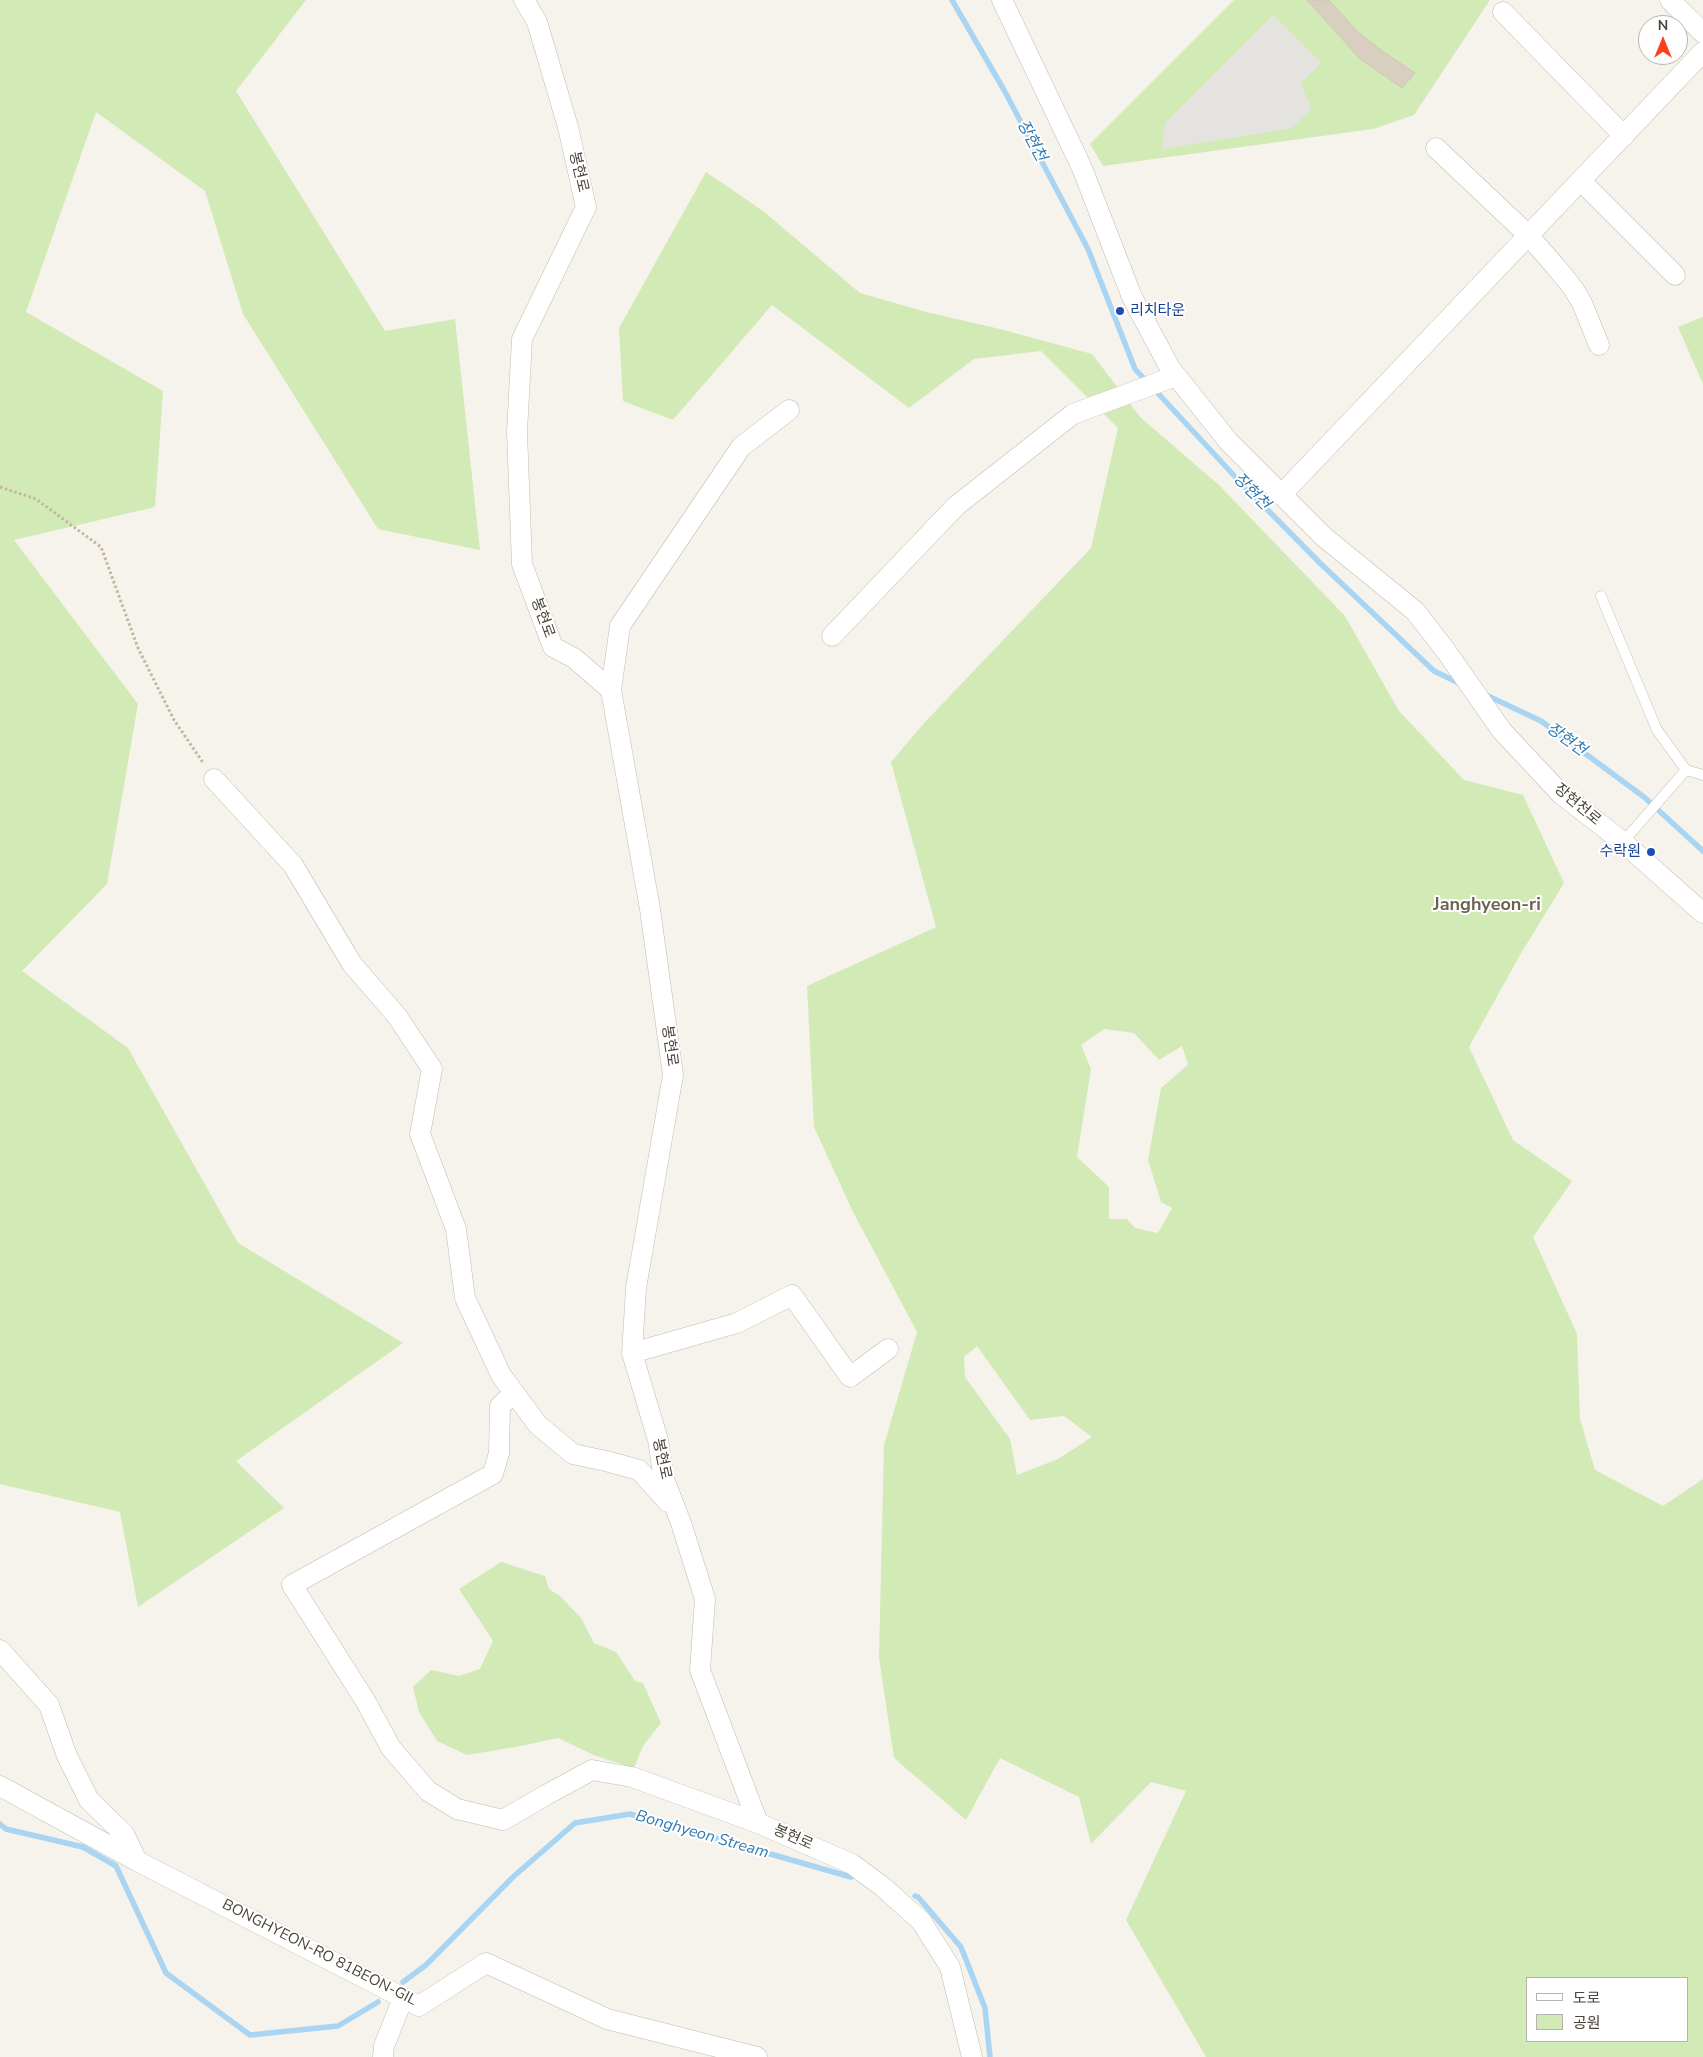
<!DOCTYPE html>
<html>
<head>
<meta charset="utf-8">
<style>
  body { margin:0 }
  #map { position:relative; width:1703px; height:2057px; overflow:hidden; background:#f6f3ec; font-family:"Nunito Sans","Noto Sans KR",sans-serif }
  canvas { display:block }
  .legend { position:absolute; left:1526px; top:1977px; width:162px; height:65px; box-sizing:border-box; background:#fff; border:1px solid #b7b4b0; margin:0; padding:6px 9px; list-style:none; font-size:15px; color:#4b4439 }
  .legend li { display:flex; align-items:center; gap:10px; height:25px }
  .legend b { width:25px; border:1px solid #b7b4b0 }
  .north { position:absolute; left:1638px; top:15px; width:50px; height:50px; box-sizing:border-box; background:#fff; border:1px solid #b7b4b0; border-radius:50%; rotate:0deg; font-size:14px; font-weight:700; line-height:20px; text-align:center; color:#4b4439 }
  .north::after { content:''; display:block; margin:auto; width:18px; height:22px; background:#fc3f1d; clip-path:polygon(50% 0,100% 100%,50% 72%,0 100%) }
</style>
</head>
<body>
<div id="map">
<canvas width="1703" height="2057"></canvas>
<ul class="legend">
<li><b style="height:6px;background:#fff"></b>도로</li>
<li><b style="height:14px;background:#d2eab5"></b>공원</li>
</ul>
<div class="north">N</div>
</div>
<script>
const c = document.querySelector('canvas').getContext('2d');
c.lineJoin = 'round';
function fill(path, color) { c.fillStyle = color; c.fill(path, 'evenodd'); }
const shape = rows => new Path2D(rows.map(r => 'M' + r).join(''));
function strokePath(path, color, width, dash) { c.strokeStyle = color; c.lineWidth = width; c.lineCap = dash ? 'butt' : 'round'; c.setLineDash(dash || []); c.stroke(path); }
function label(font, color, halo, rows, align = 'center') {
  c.font = font + ' "Nunito Sans","Noto Sans KR",sans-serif'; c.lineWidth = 4; c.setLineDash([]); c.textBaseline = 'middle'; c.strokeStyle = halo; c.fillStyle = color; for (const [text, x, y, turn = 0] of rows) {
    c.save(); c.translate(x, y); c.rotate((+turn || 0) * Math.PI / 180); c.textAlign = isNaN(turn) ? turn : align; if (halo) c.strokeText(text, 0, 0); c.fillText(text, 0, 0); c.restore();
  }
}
fill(shape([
  [0,0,306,0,236,91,385,331,455,319,480,550,378,529,243,314,205,191,96,112,26,312,163,391,155,507,14,540,138,704,107,884,22,971,128,1048,238,1243,403,1343,236,1461,284,1508,138,1607,120,1512,0,1484],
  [1234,0,1490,0,1414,115,1373,129,1103,166,1090,144],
  [706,172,763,211,860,293,930,313,1000,329,1092,354,1141,418,1219,485,1345,616,1399,711,1464,780,1523,795,1564,883,1520,955,1469,1047,1513,1140,1572,1181,1533,1237,1577,1334,1580,1419,1595,1470,1663,1506,1703,1479,1703,2057,1206,2057,1126,1920,1186,1791,1151,1782,1091,1844,1079,1797,1000,1758,966,1820,894,1758,879,1658,884,1445,917,1332,853,1212,814,1127,807,986,936,927,891,762,925,722,1091,548,1118,428,1041,351,974,359,909,408,772,305,673,420,623,401,619,328],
  [1104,1029,1134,1033,1159,1060,1182,1046,1188,1065,1161,1088,1148,1160,1161,1202,1172,1208,1158,1233,1135,1228,1127,1219,1109,1219,1109,1187,1077,1157,1091,1069,1081,1045],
  [977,1346,1030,1420,1064,1416,1092,1437,1058,1459,1017,1475,1010,1439,965,1377,964,1357],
  [1527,1978,1687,1978,1687,2041,1527,2041],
  [1703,317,1703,384,1678,327],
  [501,1562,545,1576,549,1589,560,1596,581,1618,594,1643,616,1652,635,1681,643,1683,661,1723,643,1746,634,1768,596,1756,558,1738,521,1746,467,1755,437,1741,419,1712,413,1687,431,1670,459,1676,480,1669,493,1641,459,1589]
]), '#d2eab5');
fill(shape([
  [1273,15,1321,63,1301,83,1311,109,1292,128,1162,149,1165,123]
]), '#e5e3e0');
strokePath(shape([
  [952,0,1004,90,1088,249,1135,369,1147,382],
  [1154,389,1241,483,1321,564,1434,671,1459,683],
  [1486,695,1541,721,1644,797,1703,851],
  [0,1824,6,1829,83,1847,116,1866,166,1973,250,2035,338,2026,378,2002],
  [915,1896,918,1897,961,1947,985,2008,990,2057],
  [403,1982,426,1965,513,1877,575,1823,630,1814,851,1877]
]), '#a9d4f2', 5.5);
const building = shape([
  [1307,0,1329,0,1358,32,1381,50,1415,73,1402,88,1360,59,1307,0]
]);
fill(building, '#d8cfc1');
strokePath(building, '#d3c7b4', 1);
const service = shape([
  [1601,596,1657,730,1686,770,1623,842],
  [1686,770,1703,775]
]);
const minor = shape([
  [524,0,537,22,568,127,586,207,522,339,517,432,522,564,553,647,574,658,611,690,650,909,673,1075,636,1288,632,1353,658,1440,664,1479,681,1523,705,1599,700,1670,758,1823,852,1864,883,1887,921,1921,950,1967,972,2057],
  [1002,0,1082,168,1132,297,1170,368,1228,441,1324,537,1415,611,1446,651,1502,731,1561,794,1623,842,1703,913],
  [1670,0,1703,33],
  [1503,12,1624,136],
  [1436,148,1528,235,1556,267,1573,288,1582,303,1599,345],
  [1581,181,1675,275],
  [1281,495,1703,52],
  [832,636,956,506,1073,414,1176,376],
  [611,690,620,626,741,447,789,410],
  [214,779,293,865,352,964,397,1016,432,1069,420,1134,456,1229,465,1298,501,1375,538,1425,573,1454,606,1461,639,1470,668,1502],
  [632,1353,737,1323,792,1295,850,1377,888,1349],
  [514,1393,500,1406,499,1453,493,1474,292,1585,366,1702,391,1748,428,1791,457,1809,503,1820,546,1795,592,1770,632,1777,758,1823],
  [0,1650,49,1705,67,1756,89,1800,124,1834,137,1861],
  [0,1786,137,1861,419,2006,486,1963,607,2019,757,2057],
  [383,2057,384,2046,403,1998]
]);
strokePath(service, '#c2bbae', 11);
strokePath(minor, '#c2bbae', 21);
strokePath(shape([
  [0,487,36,499,101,547,138,648,174,720,204,764]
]), '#c4b79f', 3, [2.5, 2.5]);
strokePath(service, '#fff', 10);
strokePath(minor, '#fff', 20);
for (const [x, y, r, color] of [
  [1120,311,5,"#1a4fb4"],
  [1651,852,5,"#1a4fb4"]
]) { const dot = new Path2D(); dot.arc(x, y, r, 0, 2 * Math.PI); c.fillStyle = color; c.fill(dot); strokePath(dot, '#fff', 2); }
label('15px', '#4b4439', '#fff', [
  ["봉현로",578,172,77],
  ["봉현로",542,618,70],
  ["장현천로",1577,805,40],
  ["봉현로",669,1046,82],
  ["봉현로",661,1459,78],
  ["봉현로",793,1838,24],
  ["BONGHYEON-RO 81BEON-GIL",319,1953,27]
]);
label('15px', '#164399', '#fff', [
  ["리치타운",1130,311],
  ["수락원",1641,852,"right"]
], 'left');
label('italic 16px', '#2e7ab2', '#fff', [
  ["장현천",1031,141,62],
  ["장현천",1251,492,45],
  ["장현천",1566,740,36],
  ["Bonghyeon Stream",702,1835,16]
]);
label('bold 18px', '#6e6250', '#fff', [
  ["Janghyeon-ri",1487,906]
]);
</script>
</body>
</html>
